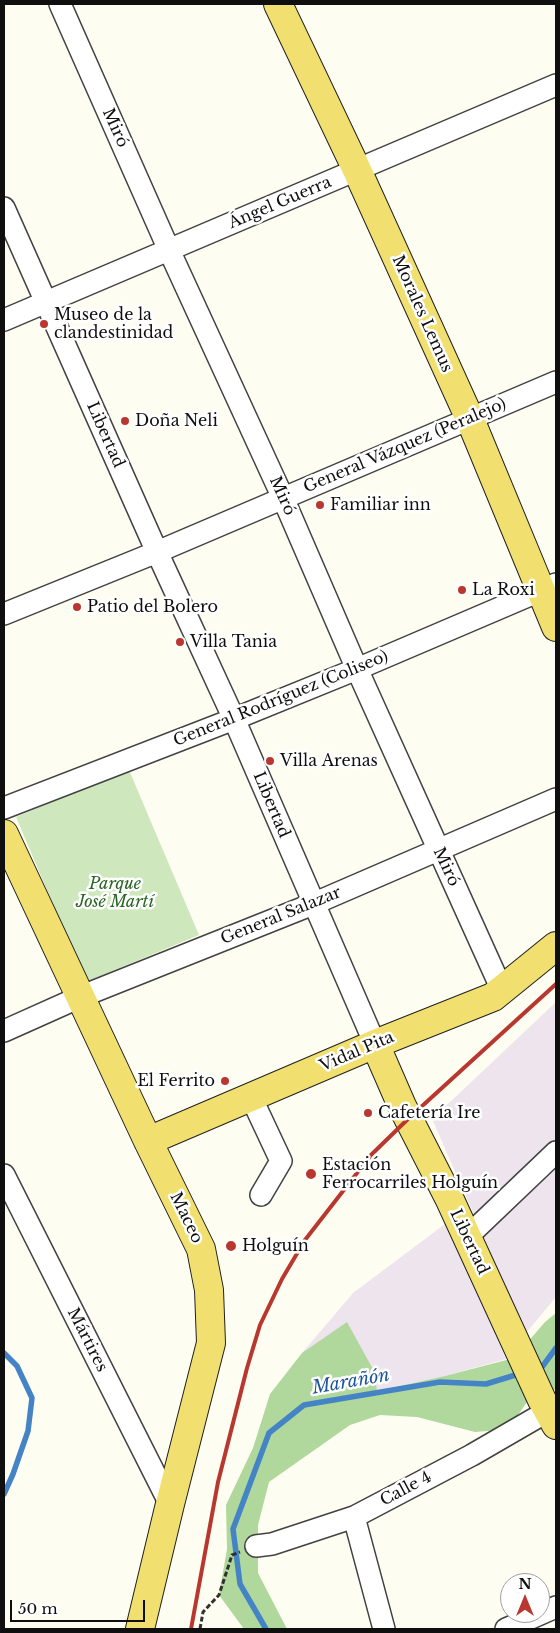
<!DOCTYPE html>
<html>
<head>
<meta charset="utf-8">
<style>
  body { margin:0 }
  #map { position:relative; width:560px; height:1633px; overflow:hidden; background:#fefdf2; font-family:"Libre Baskerville",serif }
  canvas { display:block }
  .frame { position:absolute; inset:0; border:5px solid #0f0f0f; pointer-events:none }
  .north { position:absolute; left:500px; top:1573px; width:50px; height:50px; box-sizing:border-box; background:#fff; border:1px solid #9f9f9f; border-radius:50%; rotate:0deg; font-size:14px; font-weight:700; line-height:20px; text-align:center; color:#0f0f0f }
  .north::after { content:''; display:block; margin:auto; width:18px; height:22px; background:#b8372e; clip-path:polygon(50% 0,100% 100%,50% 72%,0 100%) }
  .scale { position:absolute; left:10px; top:1600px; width:135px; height:22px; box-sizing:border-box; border:2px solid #0f0f0f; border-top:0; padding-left:6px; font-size:15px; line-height:18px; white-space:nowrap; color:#0f0f0f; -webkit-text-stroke:4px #fff; paint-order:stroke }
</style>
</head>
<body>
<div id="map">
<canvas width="560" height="1633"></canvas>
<div class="frame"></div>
<div class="north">N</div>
<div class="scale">50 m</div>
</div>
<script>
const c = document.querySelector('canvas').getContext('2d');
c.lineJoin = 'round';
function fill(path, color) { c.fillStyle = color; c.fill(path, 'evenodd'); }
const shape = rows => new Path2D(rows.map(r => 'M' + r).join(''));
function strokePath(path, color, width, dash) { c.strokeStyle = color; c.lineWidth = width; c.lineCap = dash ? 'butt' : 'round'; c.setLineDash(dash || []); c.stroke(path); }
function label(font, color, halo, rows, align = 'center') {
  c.font = font + ' "Libre Baskerville",serif'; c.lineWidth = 5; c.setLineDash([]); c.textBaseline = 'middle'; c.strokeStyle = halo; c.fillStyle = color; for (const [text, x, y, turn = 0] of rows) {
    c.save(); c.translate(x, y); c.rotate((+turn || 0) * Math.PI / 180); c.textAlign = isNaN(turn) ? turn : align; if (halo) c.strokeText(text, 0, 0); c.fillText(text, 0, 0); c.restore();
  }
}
fill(shape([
  [556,1002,556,1297,526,1333,432,1119],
  [449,1221,506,1359,445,1376,377,1391,302,1353,353,1293]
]), '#ede4ed');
fill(shape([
  [129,770,199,935,86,982,16,817]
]), '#cee7bc');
fill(shape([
  [556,1313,556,1389,529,1399,518,1415,499,1430,475,1432,417,1417,380,1415,350,1425,269,1482,258,1525,258,1573,287,1629,244,1629,219,1595,227,1549,226,1505,253,1448,270,1394,302,1353,347,1322,374,1371,377,1391,445,1376,514,1358,545,1322]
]), '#b0d79c');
strokePath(shape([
  [4,1353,17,1366,32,1398,28,1431,13,1474,4,1494],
  [536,1369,542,1367,556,1348],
  [266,1629,240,1584,233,1529,269,1433,304,1405,440,1382,486,1384,522,1373]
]), '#4484c6', 5.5);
const minor = shape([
  [60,4,169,250,283,498,357,669,502,990],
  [4,208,157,552,234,719,375,1044],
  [4,320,556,85],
  [4,614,157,552,556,382],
  [4,808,234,719,357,669,556,584],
  [4,1031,80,997,313,904,556,799],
  [251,1097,281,1161,261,1195],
  [4,1175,170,1504],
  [467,1237,556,1152],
  [354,1517,384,1629],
  [256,1546,272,1544,354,1517,472,1455,548,1411],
  [506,1629,556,1607]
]);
const major = shape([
  [278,4,357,170,470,419,556,627],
  [4,834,148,1141,201,1249,209,1290,211,1343,170,1504,140,1629],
  [375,1044,402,1106,450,1200,542,1400,556,1425],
  [148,1141,375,1044,493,997,556,946]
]);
strokePath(minor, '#424242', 24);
strokePath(major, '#202020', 30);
strokePath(shape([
  [200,1629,203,1612,219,1595,232,1555,240,1552]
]), '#313131', 3, [5, 2.5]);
strokePath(minor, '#fff', 21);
strokePath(major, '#f1e06f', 28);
strokePath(shape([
  [191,1629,218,1482,247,1368,260,1325,282,1279,305,1240,371,1155,409,1118,556,984]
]), '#b8372e', 4);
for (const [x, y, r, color] of [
  [44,324,5,"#b8372e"],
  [125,421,5,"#b8372e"],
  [320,505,5,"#b8372e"],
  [462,590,5,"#b8372e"],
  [77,607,5,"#b8372e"],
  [180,642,5,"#b8372e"],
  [270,761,5,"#b8372e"],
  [225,1081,5,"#b8372e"],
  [368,1113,5,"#b8372e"],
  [311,1174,6,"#b8372e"],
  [231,1246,6,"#b8372e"]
]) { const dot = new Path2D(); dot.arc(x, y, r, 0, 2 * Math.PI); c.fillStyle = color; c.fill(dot); strokePath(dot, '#fff', 2); }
label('16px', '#0f0f0f', '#fff', [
  ["Miró",115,128,66],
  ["Ángel Guerra",280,203,-23],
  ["Morales Lemus",422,314,66],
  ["Libertad",105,435,66],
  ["General Vázquez (Peralejo)",405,446,-23],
  ["Miró",282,496,66],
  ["General Rodríguez (Coliseo)",281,699,-22],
  ["Libertad",271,805,67],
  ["Miró",446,867,65],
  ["General Salazar",281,916,-22],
  ["Vidal Pita",357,1052,-23],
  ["Maceo",186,1218,64],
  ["Libertad",469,1242,65],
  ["Mártires",87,1340,63],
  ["Calle 4",406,1489,-28]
]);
label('16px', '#0f0f0f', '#fff', [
  ["Museo de la",54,315],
  ["clandestinidad",54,333],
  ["Doña Neli",135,421],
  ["Familiar inn",330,505],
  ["La Roxi",472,590],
  ["Patio del Bolero",87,607],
  ["Villa Tania",190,642],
  ["Villa Arenas",280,761],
  ["El Ferrito",215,1081,"right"],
  ["Cafetería Ire",378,1113],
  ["Estación",322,1165],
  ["Ferrocarriles Holguín",322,1183],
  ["Holguín",242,1246]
], 'left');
label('italic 16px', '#286422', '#fff', [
  ["Parque",115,884],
  ["José Martí",115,902]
]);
label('italic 18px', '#1e569b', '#fff', [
  ["Marañón",351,1382,-10]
]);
</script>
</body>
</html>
